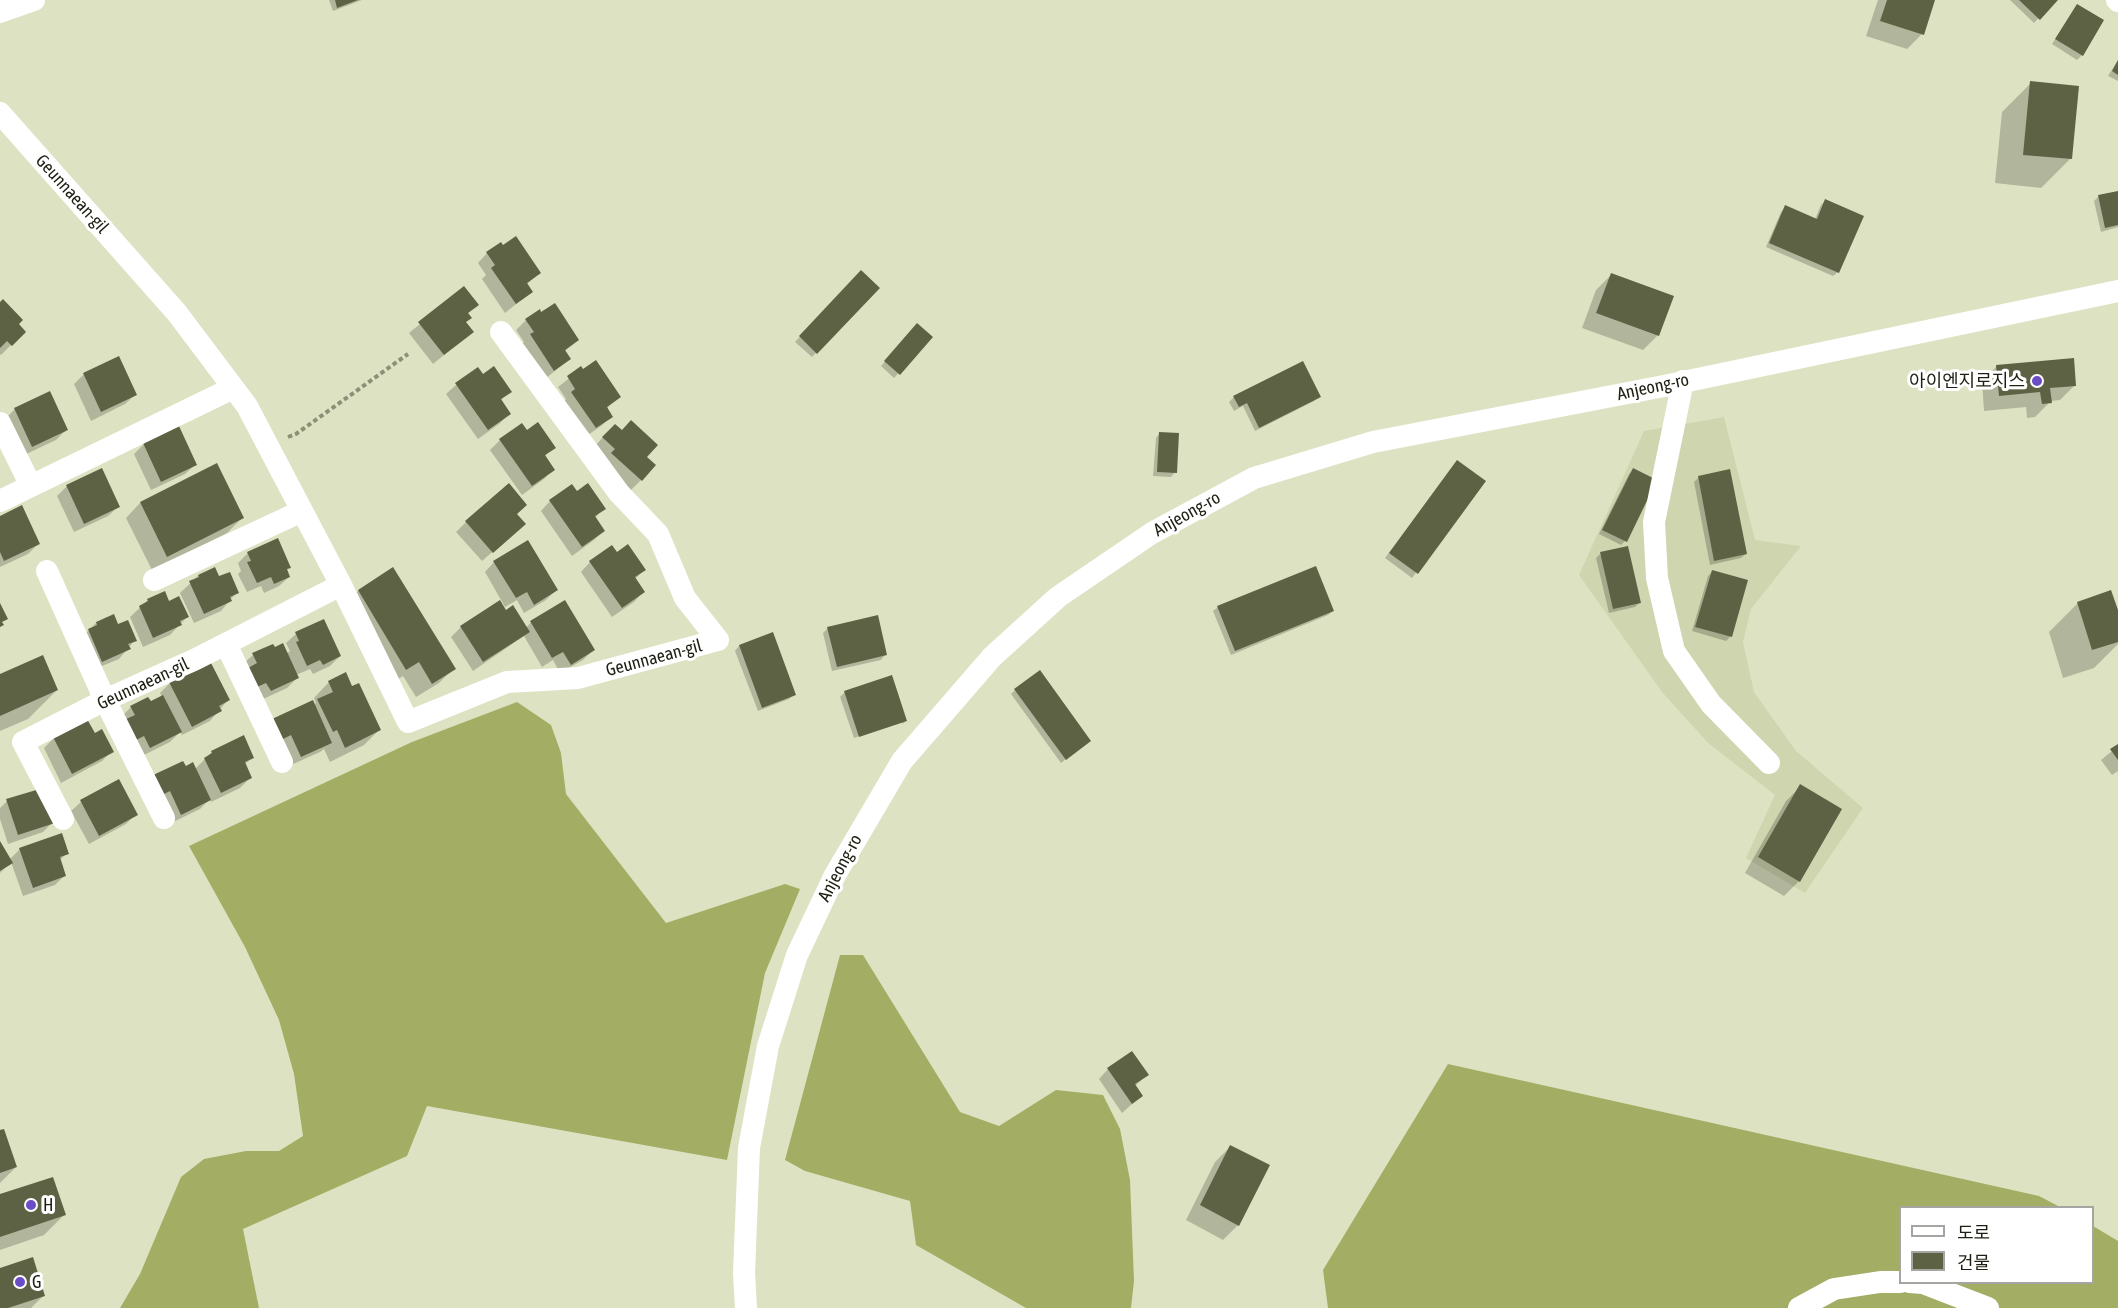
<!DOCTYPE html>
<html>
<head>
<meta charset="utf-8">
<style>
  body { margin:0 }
  #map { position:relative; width:2118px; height:1308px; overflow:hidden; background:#dde3c2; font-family:"Asap Condensed","Noto Sans KR",sans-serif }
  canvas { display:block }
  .legend { position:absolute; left:1899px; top:1206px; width:195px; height:78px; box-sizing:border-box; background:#fff; border:2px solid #a5a5a1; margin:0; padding:8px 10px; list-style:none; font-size:18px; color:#1e1f13 }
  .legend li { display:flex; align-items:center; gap:12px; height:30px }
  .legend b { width:30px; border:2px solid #a5a5a1 }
</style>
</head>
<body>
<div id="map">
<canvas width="2118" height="1308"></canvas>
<ul class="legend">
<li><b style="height:8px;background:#fff"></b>도로</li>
<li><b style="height:16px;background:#5d6245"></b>건물</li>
</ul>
</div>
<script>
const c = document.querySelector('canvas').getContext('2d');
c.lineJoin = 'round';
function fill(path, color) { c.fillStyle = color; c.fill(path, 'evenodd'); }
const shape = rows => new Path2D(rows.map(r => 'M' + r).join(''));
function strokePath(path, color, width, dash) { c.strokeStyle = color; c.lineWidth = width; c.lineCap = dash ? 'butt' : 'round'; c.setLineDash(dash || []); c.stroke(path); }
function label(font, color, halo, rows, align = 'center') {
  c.font = font + ' "Asap Condensed","Noto Sans KR",sans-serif'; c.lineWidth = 6; c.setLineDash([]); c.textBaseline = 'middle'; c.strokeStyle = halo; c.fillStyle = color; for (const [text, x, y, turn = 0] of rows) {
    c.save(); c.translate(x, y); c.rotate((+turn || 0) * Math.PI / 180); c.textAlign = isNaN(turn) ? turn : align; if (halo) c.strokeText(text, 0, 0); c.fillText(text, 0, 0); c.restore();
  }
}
fill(shape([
  [1724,417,1755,540,1801,546,1751,609,1743,642,1754,692,1796,751,1863,808,1805,893,1746,858,1775,795,1708,743,1662,692,1579,575,1644,431]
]), '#cfd5af');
fill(shape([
  [517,702,551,725,561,753,566,794,666,923,785,884,800,889,765,973,727,1160,427,1106,407,1156,243,1229,259,1308,120,1308,140,1274,181,1177,204,1159,246,1151,279,1151,303,1136,294,1074,279,1020,245,947,189,846,412,742],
  [840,955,863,955,960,1112,999,1126,1056,1090,1103,1095,1120,1129,1130,1180,1134,1281,1131,1308,1026,1308,916,1245,910,1201,805,1171,785,1160],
  [1448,1064,2039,1196,2060,1207,1900,1208,1900,1282,2092,1282,2093,1226,2118,1241,2118,1308,1328,1308,1323,1270]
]), '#a4ad64');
fill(shape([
  [329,0,362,0,333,11],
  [1878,0,1933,0,1922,34,1907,49,1866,36],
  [2010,0,2056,0,2034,23],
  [2077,6,2082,55,2077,60,2052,44],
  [2118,60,2118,81,2108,76],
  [2031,83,2070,159,2041,188,1995,183,2002,112],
  [2118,192,2118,227,2101,232,2094,201,2099,196],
  [1825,201,1838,272,1833,276,1766,247,1781,212,1786,207,1815,219,1821,205],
  [487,253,539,273,526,285,531,292,505,313,482,279,486,275,478,263],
  [861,272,878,288,812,357,795,342],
  [1611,275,1658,335,1643,350,1582,328,1596,290],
  [464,288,477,305,467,314,465,323,472,332,433,364,409,333],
  [0,304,24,332,1,355,0,354],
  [526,320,578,340,564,352,569,359,544,380,521,345,524,342,516,330],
  [917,325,931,338,894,378,881,366],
  [1303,363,1319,397,1314,401,1255,431,1243,406,1234,411,1229,402,1234,397],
  [1997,366,2075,385,2060,400,2051,401,2035,417,2027,418,2026,407,1984,411,1982,381],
  [478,369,483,376,510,392,500,401,509,414,499,424,478,439,446,394,456,385],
  [581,369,619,397,606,409,611,417,601,426,585,437,563,403,566,399,558,387],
  [84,374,135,395,125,404,91,421,74,384],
  [15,409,66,430,56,440,22,456,5,419],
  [527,432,554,447,544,457,553,469,544,479,522,495,490,450,500,440],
  [1160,433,1175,472,1171,477,1153,476,1156,438],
  [605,435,641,480,631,490,603,464,594,447],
  [144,444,195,465,185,474,151,490,134,454],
  [1453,466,1484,481,1412,578,1385,558],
  [1633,470,1625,541,1621,545,1599,534,1629,474],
  [1699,477,1746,554,1741,558,1710,565,1694,482],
  [67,486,118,507,108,516,74,532,57,496],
  [577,493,604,508,595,518,604,530,594,540,572,556,541,511,550,501],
  [140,503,242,518,227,533,152,570,126,518],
  [515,514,514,533,482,561,456,532,466,522],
  [0,517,38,544,28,554,0,567],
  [248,553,289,567,286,571,289,577,279,586,264,593,261,586,247,592,238,574,241,571,238,563],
  [617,554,644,570,635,579,643,592,634,602,612,617,581,572,590,562],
  [1600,554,1640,602,1635,607,1609,613,1596,558],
  [494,562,556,590,546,600,524,613,517,600,505,607,485,572],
  [393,569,454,668,439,683,416,697,403,676,391,684,344,606,358,591],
  [1712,572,1746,581,1730,637,1726,641,1692,631,1708,576],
  [198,576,219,578,237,592,221,611,194,623,180,593],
  [148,600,169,603,187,617,170,635,143,647,130,617],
  [499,602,505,612,526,628,531,622,593,650,583,660,560,673,553,660,542,667,524,636,473,671,451,637,461,627],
  [2078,603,2118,611,2118,644,2094,668,2063,678,2049,632],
  [1218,607,1333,611,1328,615,1231,655,1213,611],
  [113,616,117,626,135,640,119,659,92,670,79,640,96,623],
  [828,628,885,655,881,660,832,671,823,633],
  [296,634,340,656,330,666,313,674,310,669,296,675,297,678,287,688,261,700,243,664,253,655,286,654,290,651,286,643],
  [772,634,794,695,789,699,758,711,735,651,739,646],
  [345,674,351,688,379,730,364,745,330,762,324,749,320,752,291,765,271,748,316,703,314,698,328,683],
  [0,676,57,690,28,719,0,731],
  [170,683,228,700,210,721,182,735,180,732,170,742,140,757,121,717,131,707,150,703,162,697,160,693],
  [1015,690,1089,741,1061,763,1011,694],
  [845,692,906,721,902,724,902,721,854,738,840,697],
  [94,735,112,751,102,761,61,783,44,748,54,738],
  [2118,746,2118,771,2112,775,2101,760],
  [212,752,252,758,244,765,250,778,240,788,211,802,210,799,200,809,171,823,150,805,185,768,195,769],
  [118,781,136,814,126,824,89,844,71,811,81,802],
  [1801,786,1799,881,1784,896,1745,873,1786,801],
  [7,801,53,822,43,832,8,844,0,819,0,808],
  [0,844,9,860,20,849,67,853,60,860,65,875,55,885,23,896,11,862,0,873],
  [1108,1069,1147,1075,1135,1086,1141,1096,1122,1113,1099,1079],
  [0,1132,16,1167,0,1183],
  [1230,1147,1238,1225,1223,1240,1186,1220,1215,1162],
  [0,1196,64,1215,44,1235,0,1250],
  [0,1270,44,1295,31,1308,0,1308]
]), '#0003');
fill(shape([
  [335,0,358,0,337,8],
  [1887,0,1935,0,1924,35,1880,21],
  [2019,0,2058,0,2040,20],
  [2077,4,2104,20,2083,56,2055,39],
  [2118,60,2118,75,2112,71],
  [2030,81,2079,86,2072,159,2023,155],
  [2118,191,2118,225,2105,228,2098,195],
  [1825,199,1864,216,1839,273,1769,243,1785,205,1817,219],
  [516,236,541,273,527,283,533,292,516,304,491,268,495,265,486,252,501,242,503,245],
  [861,270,880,288,817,354,799,336],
  [1611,273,1674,296,1659,336,1596,313],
  [464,286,479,305,468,313,472,318,466,322,474,332,444,355,418,322],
  [3,299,23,320,19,324,26,332,12,346,7,341,0,348,0,302],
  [555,303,579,340,565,350,571,359,554,371,530,334,534,332,525,319,540,309,541,312],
  [917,323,933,337,900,375,884,361],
  [119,356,137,395,101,412,83,373],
  [2074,358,2076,386,2050,388,2052,403,2042,404,2040,392,1999,396,1996,365],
  [596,360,621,397,607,407,613,417,596,428,571,392,575,389,567,376,581,366,583,369],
  [1303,361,1321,397,1259,428,1247,403,1239,407,1233,396],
  [494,366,512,392,501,399,511,414,488,430,455,383,478,367,483,374],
  [50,391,68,430,32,447,14,408],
  [631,420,658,445,647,457,656,465,642,481,611,453,615,449,602,437,615,424,622,430],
  [538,422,556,448,545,455,555,470,532,486,499,439,522,423,527,430],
  [179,426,197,465,161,482,143,443],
  [1159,432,1179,433,1177,473,1157,472],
  [1457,460,1486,481,1418,574,1389,553],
  [217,463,244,518,167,557,140,502],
  [102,468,120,507,84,524,66,485],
  [1633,468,1657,480,1627,542,1602,530],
  [1730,469,1747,554,1714,561,1698,476],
  [509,483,527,505,517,514,526,524,493,553,465,521],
  [588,483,606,509,595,516,605,531,582,547,549,500,572,484,577,491],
  [22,505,40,544,4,561,0,552,0,516],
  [278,538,291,568,287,569,290,577,274,584,271,577,257,583,247,562,251,561,247,552],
  [528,540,558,590,534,605,527,592,516,598,493,561],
  [628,544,646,570,635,577,645,592,622,608,589,561,612,545,617,552],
  [1628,546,1641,603,1613,609,1600,552],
  [1316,566,1334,611,1235,651,1217,606],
  [215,567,219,576,230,572,239,593,230,597,232,601,204,614,189,581,199,577,198,575],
  [393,567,456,669,432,684,419,662,406,670,358,590],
  [1712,570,1748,580,1732,637,1695,627],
  [2111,590,2118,610,2118,642,2092,650,2077,602],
  [165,591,169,601,179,596,189,617,180,621,182,625,153,638,139,606,148,601,147,599],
  [500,600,506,610,513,605,530,632,483,662,460,626],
  [565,600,595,650,571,665,563,652,552,658,530,621],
  [0,603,8,619,2,622,4,625,0,627],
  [114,614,118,624,128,620,137,641,128,644,131,649,102,662,88,629,97,625,96,622],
  [878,615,887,655,837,667,827,627],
  [324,619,341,656,323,665,320,660,307,666,296,642,299,641,295,632],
  [773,632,796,695,762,708,739,645],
  [283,643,299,678,271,691,266,683,257,687,248,668,257,663,252,653,273,644,275,647],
  [43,655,58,690,0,716,0,674],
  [210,661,230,700,219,706,222,711,192,727,169,682],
  [1040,670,1091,741,1066,760,1014,689],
  [346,672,352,686,359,683,381,730,345,748,337,730,333,732,317,699,333,692,328,681],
  [892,675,907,721,859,737,844,691],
  [163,695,182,732,150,748,144,736,134,741,124,720,135,715,130,706,148,697,151,701],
  [313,700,332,743,301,757,291,735,281,740,272,719],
  [87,719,95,733,102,729,114,752,72,774,53,737],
  [244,735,254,758,245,762,252,778,221,793,204,758,212,753,211,751],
  [2118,744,2118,760,2110,749],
  [183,761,186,766,193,762,211,800,181,815,170,791,160,796,151,776],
  [119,779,138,815,99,836,80,800],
  [1800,784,1842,809,1800,882,1758,857],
  [43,788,55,823,18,835,6,799],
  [62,833,69,854,60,857,66,876,33,888,19,848],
  [0,841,13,863,0,871],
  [1132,1051,1149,1075,1135,1084,1143,1096,1132,1104,1107,1068],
  [4,1129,17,1167,0,1173,0,1130],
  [1230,1145,1270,1165,1239,1226,1200,1205],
  [53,1177,66,1215,0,1237,0,1194],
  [33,1257,45,1296,8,1308,0,1308,0,1268]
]), '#5d6245');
strokePath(shape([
  [288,437,296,434,408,354]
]), '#8d9078', 4, [4.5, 3]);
strokePath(shape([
  [2117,0,2118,1],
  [0,12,34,0],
  [0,113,177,313,247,406,341,585,408,722,507,682,578,678,718,640,685,598,658,534,619,493,501,332],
  [1683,381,1654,522,1657,578,1674,651,1711,704,1769,763],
  [0,423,31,486],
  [0,501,233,388],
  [47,571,105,700,164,818],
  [154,580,302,511],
  [226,644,282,762],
  [63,819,23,742,105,700,196,659,341,585],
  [1910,1282,1923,1283,1988,1308],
  [746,1308,744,1273,749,1148,768,1046,797,955,835,875,902,761,992,657,1058,597,1152,533,1254,478,1373,442,1664,386,2118,291],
  [1799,1308,1834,1289,1880,1282,1900,1282]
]), '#fff', 22);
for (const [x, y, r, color] of [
  [2037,381,6,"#6a4dc6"],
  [31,1205,6,"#6a4dc6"],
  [20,1282,6,"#6a4dc6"]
]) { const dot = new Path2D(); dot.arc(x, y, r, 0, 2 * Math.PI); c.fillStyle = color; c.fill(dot); strokePath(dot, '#fff', 2); }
label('18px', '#1e1f13', '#fff', [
  ["Geunnaean-gil",72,194,48],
  ["Anjeong-ro",1653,387,-12],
  ["Anjeong-ro",1187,514,-29],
  ["Geunnaean-gil",654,658,-15],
  ["Geunnaean-gil",143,684,-25],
  ["Anjeong-ro",840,868,-62]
]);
label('18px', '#1e1f13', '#fff', [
  ["아이엔지로지스",2025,381,"right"],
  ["H",43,1205],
  ["G",32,1282]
], 'left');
</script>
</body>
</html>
